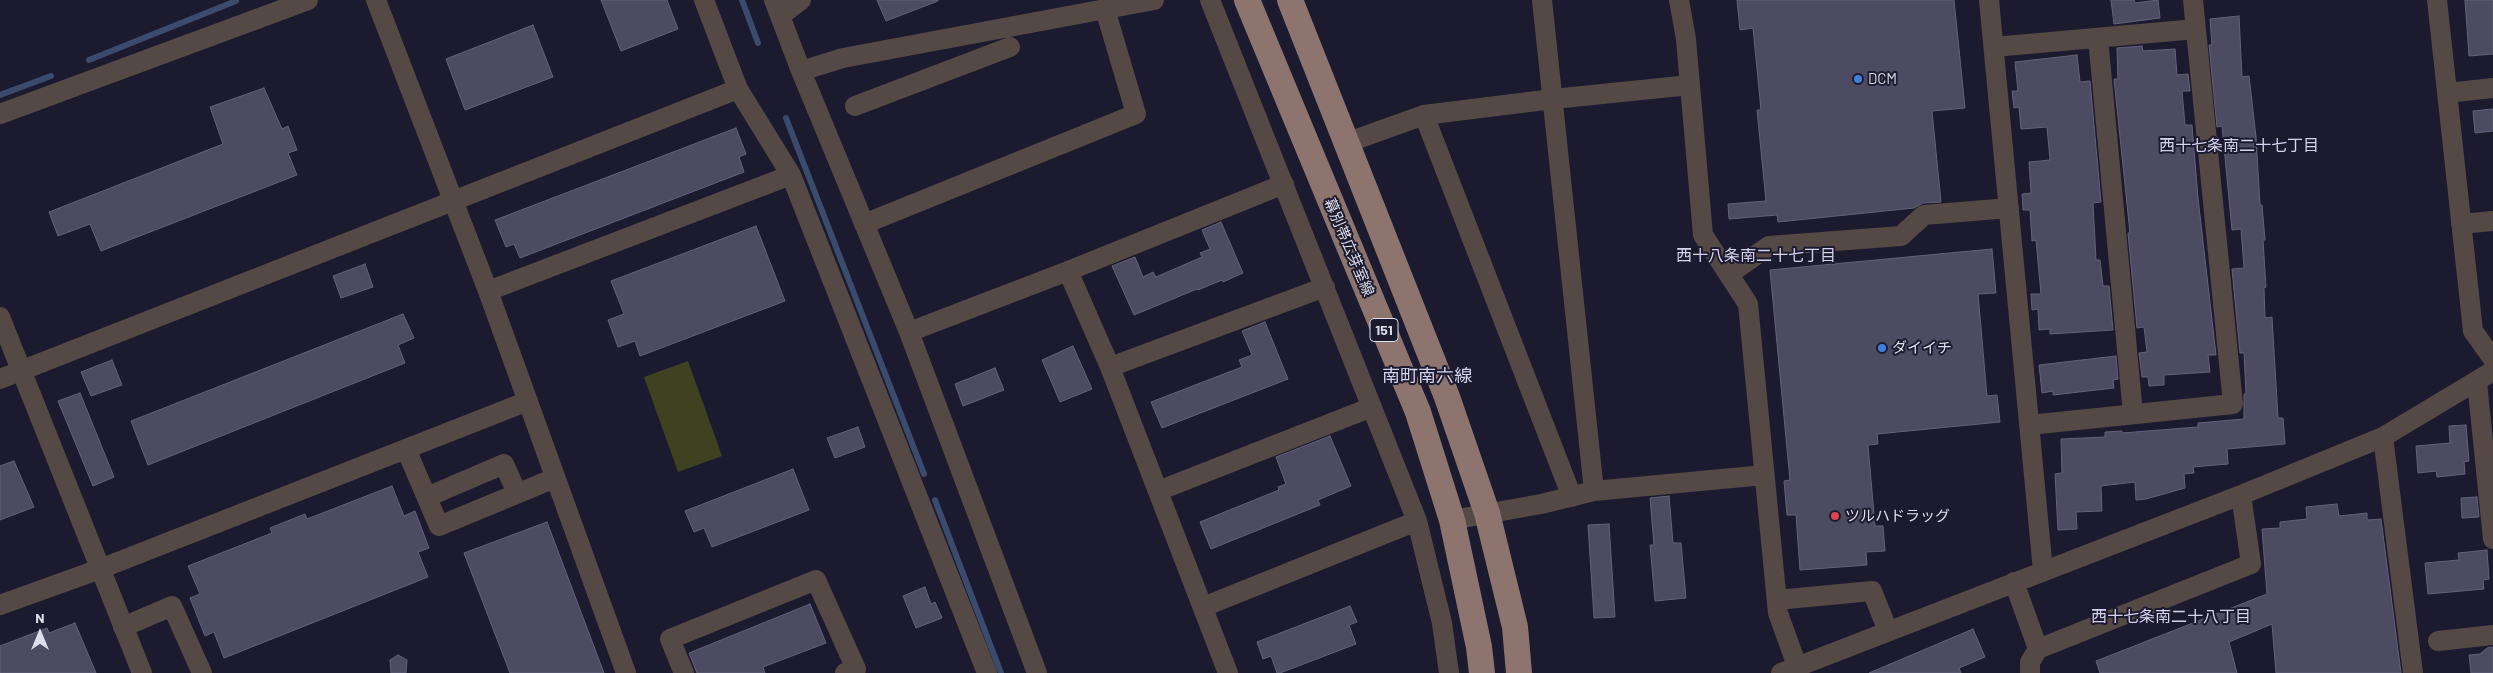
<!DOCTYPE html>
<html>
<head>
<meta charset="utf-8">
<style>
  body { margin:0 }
  #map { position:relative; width:2493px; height:673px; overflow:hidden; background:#1c1a2e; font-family:Barlow,sans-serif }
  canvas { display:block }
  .north { position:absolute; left:15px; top:608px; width:50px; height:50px; -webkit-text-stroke:4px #1c1a2e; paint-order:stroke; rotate:0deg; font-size:14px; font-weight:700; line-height:20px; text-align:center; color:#dfdeec }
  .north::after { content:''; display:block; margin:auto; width:18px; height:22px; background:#dfdeec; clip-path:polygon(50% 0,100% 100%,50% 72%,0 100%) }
</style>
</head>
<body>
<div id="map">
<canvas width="2493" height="673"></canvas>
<div class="north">N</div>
</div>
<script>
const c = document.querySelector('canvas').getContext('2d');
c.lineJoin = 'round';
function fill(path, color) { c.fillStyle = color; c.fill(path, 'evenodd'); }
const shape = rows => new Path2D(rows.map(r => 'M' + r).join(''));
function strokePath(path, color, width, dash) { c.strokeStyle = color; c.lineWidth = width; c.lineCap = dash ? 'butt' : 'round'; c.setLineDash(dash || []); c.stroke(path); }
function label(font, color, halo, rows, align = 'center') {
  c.font = font + ' Barlow,"Noto Sans JP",sans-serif'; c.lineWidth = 4; c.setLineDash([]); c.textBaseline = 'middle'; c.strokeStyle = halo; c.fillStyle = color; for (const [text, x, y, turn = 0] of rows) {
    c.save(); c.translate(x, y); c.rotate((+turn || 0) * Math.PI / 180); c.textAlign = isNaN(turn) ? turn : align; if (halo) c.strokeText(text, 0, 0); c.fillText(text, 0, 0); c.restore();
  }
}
fill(shape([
  [688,361,722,456,678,472,644,377]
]), '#3e4221');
strokePath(shape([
  [742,0,758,43],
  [89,60,236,1],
  [0,95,51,76],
  [786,118,924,474],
  [935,500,1001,673]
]), '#3b4b6e', 6);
const building = shape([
  [601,0,667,0,678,29,621,51,601,0],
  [877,0,938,0,938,1,886,21,877,0],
  [1737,0,1954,0,1965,108,1932,111,1941,202,1923,203,1914,208,1778,222,1777,215,1729,219,1728,204,1766,201,1757,110,1761,110,1753,28,1740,30,1737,0],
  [2111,0,2134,0,2135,3,2158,0,2160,18,2114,24,2111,0],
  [2465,0,2493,0,2493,54,2469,56,2465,0],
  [2239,16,2242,77,2249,76,2256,137,2260,205,2262,205,2265,240,2263,240,2266,287,2264,288,2265,318,2272,317,2278,418,2283,418,2285,444,2227,449,2228,464,2193,467,2194,473,2184,474,2185,488,2146,499,2136,500,2135,482,2101,486,2102,511,2076,512,2077,529,2058,530,2055,474,2062,473,2061,439,2105,437,2105,432,2122,431,2122,433,2198,427,2198,423,2244,419,2244,394,2246,394,2244,353,2240,353,2232,269,2244,268,2241,229,2232,230,2222,126,2217,127,2209,45,2212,45,2210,19,2239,16],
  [533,25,553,77,465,110,446,59,533,25],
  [2142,46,2143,51,2175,49,2177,75,2188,74,2190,91,2182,91,2185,125,2192,125,2198,198,2216,355,2208,355,2210,372,2164,375,2164,385,2149,386,2148,377,2142,377,2139,353,2147,352,2144,327,2137,328,2128,233,2130,233,2114,79,2118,79,2117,48,2142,46],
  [2077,55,2080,82,2090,81,2101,202,2093,203,2096,260,2100,260,2103,286,2109,286,2113,330,2050,334,2050,329,2039,330,2038,309,2032,310,2031,294,2041,294,2036,240,2032,241,2030,210,2023,210,2022,194,2031,193,2029,162,2050,160,2047,127,2021,129,2019,107,2014,108,2012,91,2018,91,2015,62,2077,55],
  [264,88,282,129,288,126,297,150,288,153,297,175,101,251,90,224,58,236,49,212,223,144,210,107,264,88],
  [2493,109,2493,131,2475,133,2473,111,2493,109],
  [736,128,746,154,739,157,744,172,520,258,514,244,506,247,495,220,736,128],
  [1221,222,1243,273,1223,282,1222,280,1198,290,1197,289,1134,315,1112,266,1135,257,1143,277,1153,272,1156,277,1202,257,1200,253,1210,249,1202,230,1221,222],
  [756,226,785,301,640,356,635,341,618,347,608,320,624,314,611,281,756,226],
  [1992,249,1996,293,1978,294,1987,396,1997,395,2000,422,1877,434,1878,444,1868,445,1875,526,1883,526,1885,551,1866,552,1867,565,1800,570,1796,515,1787,515,1784,481,1790,480,1770,270,1992,249],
  [365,264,373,287,341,298,333,276,365,264],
  [403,314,414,338,398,345,405,363,148,465,131,421,403,314],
  [1265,322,1288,379,1162,428,1151,402,1242,367,1239,360,1252,355,1242,331,1265,322],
  [1073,346,1092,389,1060,402,1042,360,1073,346],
  [2116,356,2118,379,2113,380,2114,388,2053,395,2053,391,2042,393,2039,365,2116,356],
  [112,360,122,385,91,396,81,372,112,360],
  [995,368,1004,390,963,406,955,384,995,368],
  [80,393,114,477,93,486,58,401,80,393],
  [2466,425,2469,461,2464,462,2465,474,2437,477,2436,471,2418,473,2416,446,2450,443,2449,426,2466,425],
  [858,427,865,447,835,458,827,438,858,427],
  [1330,436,1351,486,1318,500,1320,505,1211,549,1200,522,1279,490,1278,487,1286,484,1276,457,1330,436],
  [14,461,34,507,0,520,0,466,14,461],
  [793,469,809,510,712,547,704,528,694,532,685,511,793,469],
  [392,486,404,516,415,511,429,548,418,552,428,577,224,658,214,632,205,636,190,598,200,594,188,566,272,533,270,528,305,514,307,519,392,486],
  [1669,496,1673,543,1681,543,1686,598,1655,601,1650,545,1654,545,1650,498,1669,496],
  [2477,497,2479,517,2462,518,2461,498,2477,497],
  [2337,504,2339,516,2367,513,2367,520,2381,519,2401,673,2276,673,2272,624,2229,642,2237,673,2100,673,2096,661,2267,594,2262,529,2280,528,2280,522,2307,519,2306,507,2337,504],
  [547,522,604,673,510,673,464,553,547,522],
  [1609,524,1615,617,1594,618,1588,525,1609,524],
  [2487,550,2489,579,2483,580,2484,589,2428,594,2425,563,2459,560,2458,553,2487,550],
  [925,587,931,604,935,602,942,618,916,628,903,596,925,587],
  [810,604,826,643,763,667,765,673,697,673,689,653,810,604],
  [1350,606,1357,622,1349,625,1356,644,1280,673,1277,673,1271,656,1263,659,1257,642,1350,606],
  [75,623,96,673,0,673,0,646,47,628,49,633,75,623],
  [1973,629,1985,657,1959,668,1961,673,1869,673,1973,629],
  [2493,647,2493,673,2471,673,2469,655,2480,654,2487,648,2493,647],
  [398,655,407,660,406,673,391,673,390,660,398,655]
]);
fill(building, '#4d4b62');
strokePath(building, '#64627a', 1);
strokePath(shape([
  [376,0,488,291,626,673],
  [704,0,738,89,791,175,987,673],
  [774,0,801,71,909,332,1037,673],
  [1210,0,1417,521,1442,623,1449,673],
  [1542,0,1594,491],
  [1679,0,1686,39,1703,235,1748,304,1778,613,1797,666],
  [1989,0,2043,571],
  [2437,0,2473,331,2493,359],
  [780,16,801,0],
  [2098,38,2133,414],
  [1994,47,2196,29],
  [801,71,843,58,1154,0],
  [2447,93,2493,88],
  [855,106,1010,47],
  [0,114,308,0],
  [1424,115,1572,497],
  [1346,143,1424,115,1553,99,1690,85],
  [864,224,1136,114,1105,9],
  [2461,224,2493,221],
  [1068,271,1110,367,1228,673],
  [1729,274,1769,246,1901,236,1924,215,2009,208],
  [488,291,791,175],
  [0,317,142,673],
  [909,332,1068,271,1284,184],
  [1110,367,1325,287],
  [0,379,738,89],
  [2477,382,2493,539],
  [2029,425,2233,404,2193,0],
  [2383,437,2413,673],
  [406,449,439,526,555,478],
  [1158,491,1372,407],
  [427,497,504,464,517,493],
  [1452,520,1541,504,1594,491,1764,475],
  [2014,582,2038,649,2251,564,2241,495],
  [1777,600,1872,591,1888,631],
  [0,605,100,569,528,401],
  [1203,607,1417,521],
  [123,627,172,606,202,673],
  [2438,641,2493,635],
  [684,673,670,639,816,580,856,669,845,673],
  [1781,673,2241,495,2383,437,2493,371],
  [2030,673,2030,662,2038,649]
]), '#554946', 20);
strokePath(shape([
  [1247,0,1418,412,1452,520,1479,647,1482,673],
  [1290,0,1447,397,1487,513,1515,627,1519,673]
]), '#8d746e', 26);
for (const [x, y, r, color] of [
  [1858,79,5,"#3f7fe0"],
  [1882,348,5,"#3f7fe0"],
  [1835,516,5,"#e0444e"]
]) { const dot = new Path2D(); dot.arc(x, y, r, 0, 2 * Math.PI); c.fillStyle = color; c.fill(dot); strokePath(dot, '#1c1a2e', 2); }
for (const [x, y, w] of [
  [1384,330,28]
]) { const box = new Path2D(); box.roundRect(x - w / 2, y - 11.5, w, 23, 4); c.fillStyle = '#1c1a2e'; c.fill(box); strokePath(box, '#dfdeec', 1); }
label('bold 14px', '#dfdeec', null, [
  ["151",1384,330]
]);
label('15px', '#dfdeec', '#1c1a2e', [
  ["DCM",1868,79],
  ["ダイイチ",1892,348],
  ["ツルハドラッグ",1845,516]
], 'left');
label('15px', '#dfdeec', '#1c1a2e', [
  ["幕別帯広芽室線",1349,247,67]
]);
label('16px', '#d4d2ee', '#1c1a2e', [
  ["西十七条南二十七丁目",2239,146],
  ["西十八条南二十七丁目",1756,256],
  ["西十七条南二十八丁目",2171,617]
]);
label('18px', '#d4d2ee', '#1c1a2e', [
  ["南町南六線",1427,376]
]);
</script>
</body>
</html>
